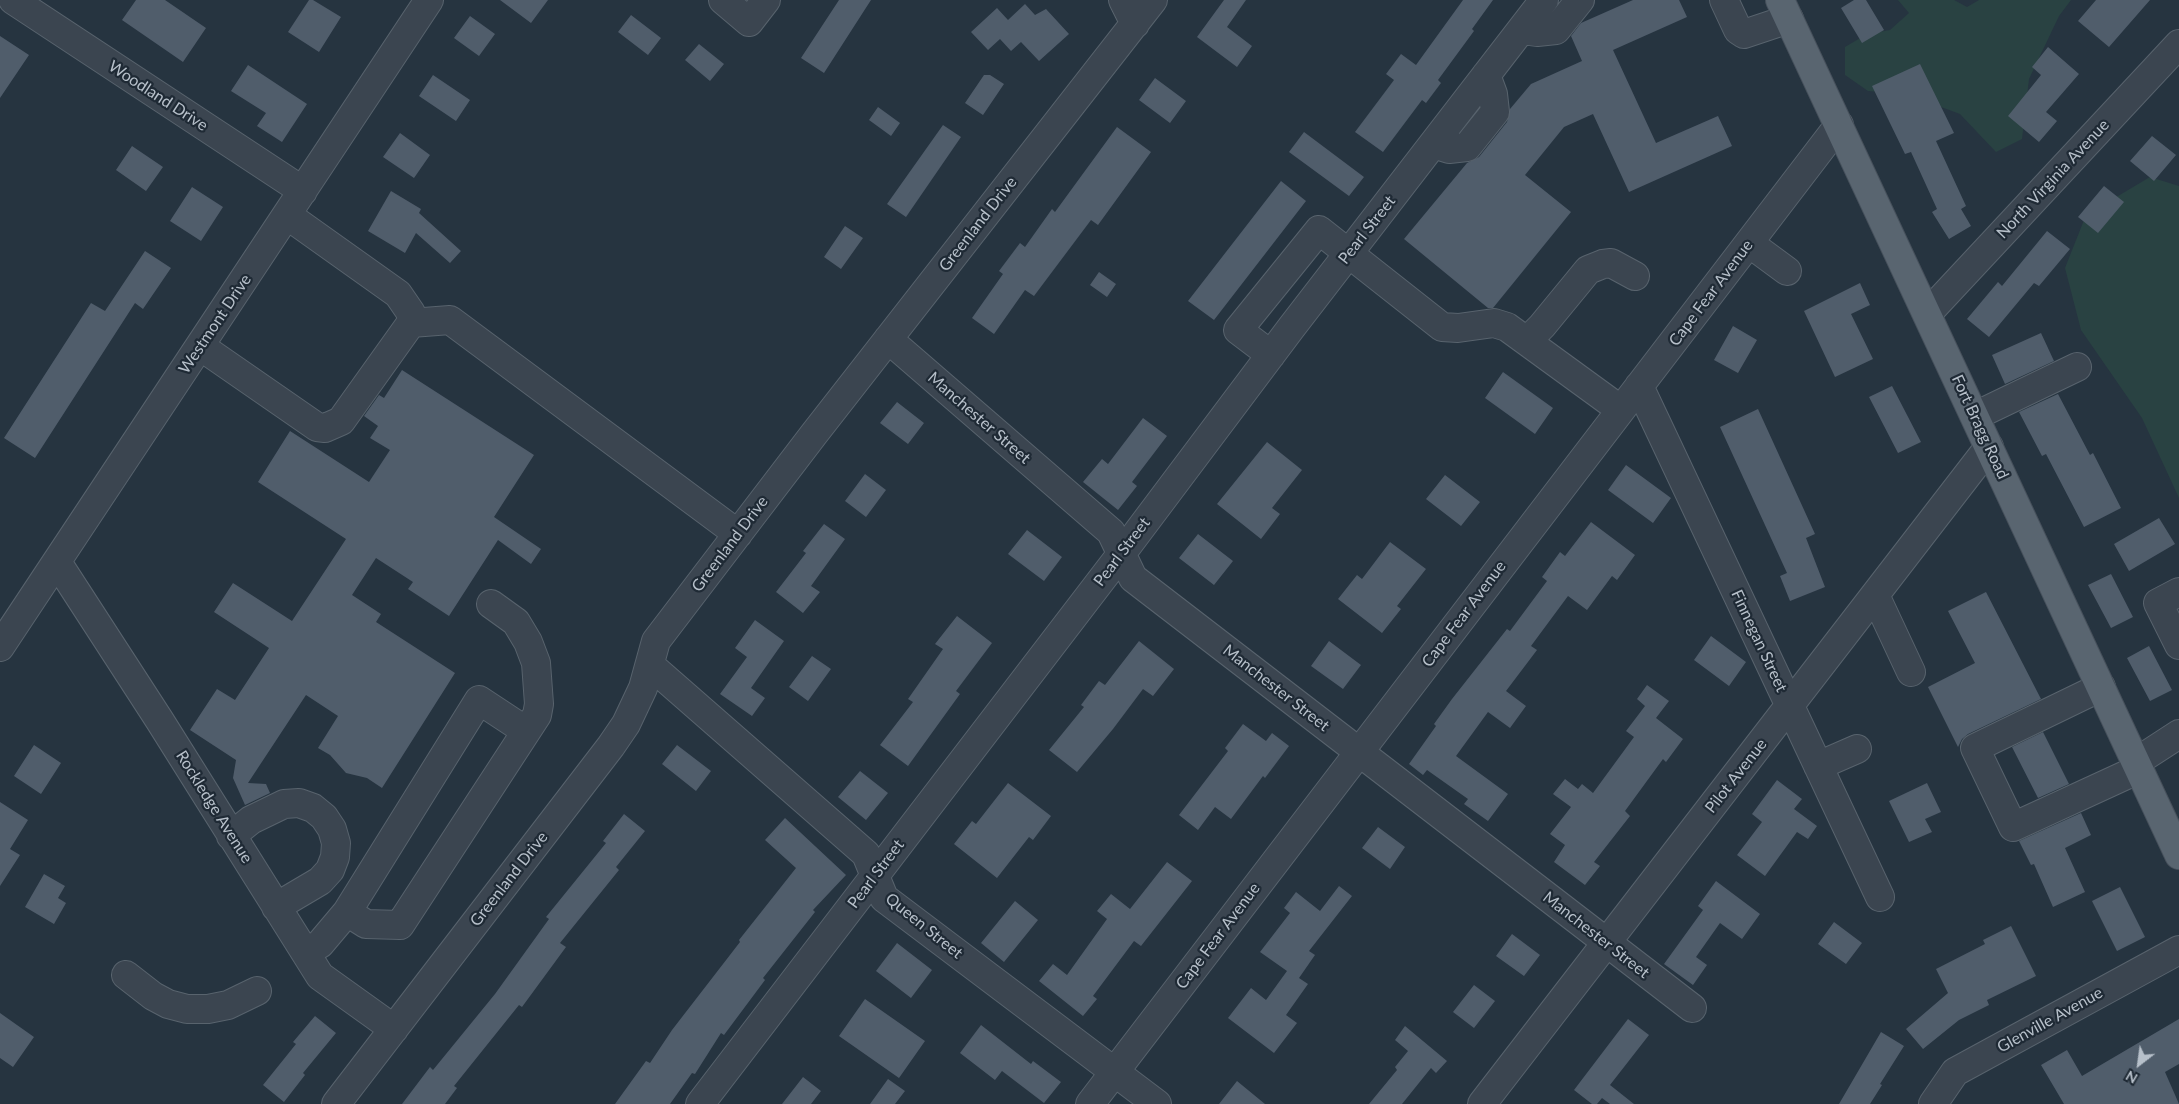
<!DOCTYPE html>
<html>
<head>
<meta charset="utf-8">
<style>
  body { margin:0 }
  #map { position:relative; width:2179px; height:1104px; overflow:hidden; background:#263440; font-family:Lato,sans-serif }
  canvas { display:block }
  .north { position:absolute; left:2114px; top:1039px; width:50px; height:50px; -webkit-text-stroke:4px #1f2a35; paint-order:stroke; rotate:210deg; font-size:14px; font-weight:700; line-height:20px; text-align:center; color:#b7c0ca }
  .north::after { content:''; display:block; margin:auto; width:18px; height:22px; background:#b7c0ca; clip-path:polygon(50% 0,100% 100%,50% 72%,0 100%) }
</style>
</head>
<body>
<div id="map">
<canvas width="2179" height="1104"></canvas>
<div class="north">N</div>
</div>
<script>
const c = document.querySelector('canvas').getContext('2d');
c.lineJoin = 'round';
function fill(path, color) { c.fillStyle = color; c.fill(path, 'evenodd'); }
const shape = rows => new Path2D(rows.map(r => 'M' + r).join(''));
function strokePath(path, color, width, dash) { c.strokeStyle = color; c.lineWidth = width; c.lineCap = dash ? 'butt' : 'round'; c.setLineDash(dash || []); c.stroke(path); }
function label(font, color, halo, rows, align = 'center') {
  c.font = font + ' Lato,sans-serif'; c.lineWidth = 4.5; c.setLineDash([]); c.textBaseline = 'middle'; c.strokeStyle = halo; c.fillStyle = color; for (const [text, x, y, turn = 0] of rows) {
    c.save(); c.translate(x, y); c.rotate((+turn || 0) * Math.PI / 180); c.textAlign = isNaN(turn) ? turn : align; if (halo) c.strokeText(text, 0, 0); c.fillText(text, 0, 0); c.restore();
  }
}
fill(shape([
  [1898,0,1954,0,1967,7,1979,0,2071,0,2059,16,2029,79,2022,139,1996,152,1960,114,1906,94,1868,91,1845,75,1845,47,1867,34,1890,30,1909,13],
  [2150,177,2179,186,2179,498,2142,418,2081,330,2065,268,2086,215]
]), '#294242');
fill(shape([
  [136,0,165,0,206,28,183,62,122,20],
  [309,0,313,0,341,17,319,52,288,32],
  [500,0,548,0,531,23],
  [839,0,871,0,824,73,801,58],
  [1224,0,1246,0,1227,27,1252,46,1237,67,1197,37],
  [1463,0,1493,0,1472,29,1474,31,1438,80,1441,83,1426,103,1422,100,1383,152,1355,132,1394,80,1386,74,1401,54,1416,65],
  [1633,0,1679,0,1687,17,1613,50,1656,143,1718,116,1732,146,1629,192,1593,114,1564,127,1525,175,1571,212,1493,308,1488,308,1404,239,1467,163,1479,157,1507,122,1510,109,1531,84,1582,61,1571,36,1581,23],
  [1854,0,1866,0,1884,30,1862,43,1841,8],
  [2096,0,2150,0,2109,47,2078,21],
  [1025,4,1035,15,1046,9,1069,34,1039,61,1021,42,1011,51,1000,39,988,50,971,32,997,8,1008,20],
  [631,15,661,38,648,55,618,32],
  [470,16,495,34,479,56,454,38],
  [0,36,29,55,0,98],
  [699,44,724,64,710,81,685,60],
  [2048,47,2079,74,2046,112,2057,121,2039,142,2008,116,2041,75,2032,67],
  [1920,64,1954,133,1936,141,1966,206,1961,209,1971,226,1949,239,1932,212,1937,209,1911,152,1905,154,1872,86],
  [248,65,307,104,282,142,257,126,266,113,231,91],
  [433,75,470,100,456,121,419,96],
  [984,75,990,75,1004,84,983,115,965,103],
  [1155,78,1186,101,1170,123,1139,100],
  [878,107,900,123,891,136,869,120],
  [943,125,961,137,906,217,887,204],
  [1117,127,1151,152,1098,225,1091,220,1034,296,1025,290,994,334,972,318,1003,274,999,271,1020,243,1025,247,1052,209,1055,212],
  [1304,132,1364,177,1349,196,1289,152],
  [400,133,430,155,414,178,383,157],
  [2152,136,2176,155,2154,181,2130,161],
  [132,146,163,167,146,191,116,170],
  [1281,181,1306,201,1214,320,1188,301],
  [2104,186,2124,202,2098,233,2078,217],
  [192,187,223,207,201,241,170,221],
  [391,191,421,209,419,213,461,251,450,263,416,233,405,253,368,231],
  [845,226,863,238,841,269,824,257],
  [2047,231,2070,249,2039,286,2034,283,1989,337,1967,319,1998,282,2002,286],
  [145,251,171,268,143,309,135,303,35,458,4,438,91,303,105,311],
  [1099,272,1116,284,1107,297,1090,285],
  [1860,283,1870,305,1851,314,1873,359,1835,377,1804,311],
  [1733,326,1757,340,1738,373,1714,360],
  [2041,333,2054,361,2005,384,1992,355],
  [402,370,534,455,494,517,541,549,531,564,498,540,449,616,408,589,413,582,376,558,352,595,381,614,376,622,455,673,382,788,367,778,346,773,330,755,318,748,338,716,306,695,248,783,266,784,270,793,245,805,233,778,236,760,190,730,217,689,235,700,269,648,214,612,233,583,292,621,346,539,258,482,290,431,369,482,390,450,370,438,378,426,364,416,379,395,384,398],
  [1503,372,1553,408,1535,434,1485,398],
  [1892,386,1921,442,1898,453,1869,397],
  [2058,394,2090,455,2093,453,2121,508,2084,527,2046,454,2042,456,2019,412],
  [897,402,924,423,908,444,880,423],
  [1758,409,1815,534,1806,538,1825,587,1790,601,1780,576,1787,573,1720,427],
  [1143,418,1167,436,1132,482,1137,486,1118,510,1083,482,1102,459,1108,464],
  [1267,442,1302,470,1272,508,1280,514,1261,539,1217,504],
  [1626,465,1671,498,1653,523,1608,490],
  [865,474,886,490,866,517,845,501],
  [1445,475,1480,502,1461,526,1426,499],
  [2159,518,2175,544,2129,571,2114,544],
  [1591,522,1635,555,1617,580,1612,576,1587,610,1568,596,1531,646,1537,650,1506,691,1526,706,1510,728,1488,712,1456,756,1508,794,1488,821,1464,804,1468,799,1427,770,1423,775,1409,764,1436,726,1434,724,1452,699,1507,629,1510,631,1547,581,1542,577,1560,552,1565,556],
  [824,524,845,539,811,586,820,592,803,613,776,592,806,553,803,551],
  [1027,530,1062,557,1044,581,1008,554],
  [1198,534,1233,561,1214,585,1179,558],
  [1390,542,1426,569,1397,606,1401,609,1382,633,1338,599,1357,575,1362,579],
  [2111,574,2133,617,2111,628,2088,585],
  [1986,592,2041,699,1968,734,1962,739,1958,747,1928,687,1975,663,1948,611],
  [957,616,992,643,956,691,960,694,908,766,880,745,913,702,908,699,943,649,935,644],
  [755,620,784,641,751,688,765,698,752,716,720,694,747,657,735,648],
  [1711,636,1746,662,1729,686,1694,660],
  [1139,641,1174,669,1153,696,1143,689,1113,729,1077,772,1049,750,1084,707,1081,705,1099,681,1105,685],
  [1329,641,1361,665,1343,689,1311,666],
  [2149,646,2172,690,2150,701,2127,658],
  [812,656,831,669,808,701,789,687],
  [1647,685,1669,701,1656,718,1683,739,1666,762,1663,759,1625,811,1630,816,1594,862,1600,866,1585,885,1554,862,1565,845,1550,834,1571,807,1553,794,1565,779,1578,789,1582,784,1593,793,1634,737,1626,731,1645,706,1637,699],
  [1243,724,1266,741,1272,733,1289,746,1265,778,1263,776,1231,819,1215,807,1198,830,1179,815,1228,751,1225,748],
  [2043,732,2069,784,2038,798,2012,747],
  [34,745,61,763,41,794,14,776],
  [677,745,711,771,696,791,662,764],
  [860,771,888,793,866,820,838,797],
  [1777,780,1802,799,1794,809,1817,826,1808,839,1797,832,1765,876,1737,855,1762,822,1752,814],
  [1008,783,1051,816,1033,840,1029,837,997,878,954,844,972,821,976,824],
  [1927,783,1941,812,1925,819,1932,832,1909,842,1889,801],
  [0,802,28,820,10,849,20,855,0,886],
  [2081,813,2091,835,2065,848,2085,892,2053,907,2034,864,2031,865,2019,841],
  [624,814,645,831,616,867,619,870,560,943,566,947,522,1007,519,1005,454,1086,457,1088,445,1104,402,1104,430,1067,433,1070,495,994,549,919,546,917,606,843,603,841],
  [785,818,846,875,813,910,815,912,763,978,765,980,724,1035,721,1033,695,1074,692,1073,670,1104,615,1104,646,1061,650,1063,672,1030,740,942,739,940,796,868,765,840],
  [1378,827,1405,847,1390,869,1362,848],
  [1167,862,1192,881,1141,946,1134,941,1093,996,1097,999,1083,1016,1039,981,1053,964,1067,975,1107,919,1097,911,1111,894,1130,909],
  [44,874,65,886,58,898,66,903,54,924,25,907],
  [1716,881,1760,914,1742,939,1720,923,1696,957,1707,965,1693,985,1664,964,1703,910,1698,906],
  [1339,886,1352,896,1309,951,1315,955,1299,978,1308,984,1286,1015,1297,1023,1274,1053,1228,1018,1251,988,1266,1000,1287,971,1260,952,1290,913,1284,908,1296,892,1320,911],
  [2120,887,2145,937,2117,951,2092,901],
  [1015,901,1038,920,1004,962,981,943],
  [1834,922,1862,943,1846,964,1818,944],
  [2011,926,2036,976,1987,1000,1989,1005,1959,1020,1923,1049,1906,1029,1948,993,1936,969,1985,944,1983,940],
  [1512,934,1540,955,1524,976,1496,956],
  [897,943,932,970,911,998,876,971],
  [1474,985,1495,1001,1474,1028,1453,1012],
  [865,999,925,1041,899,1078,839,1036],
  [0,1013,34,1037,13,1067,0,1058],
  [315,1016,336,1033,303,1073,305,1075,284,1102,263,1085,296,1044,293,1042],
  [1628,1019,1649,1035,1610,1085,1634,1104,1610,1104,1602,1098,1597,1104,1592,1104,1574,1090],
  [2179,1019,2179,1064,2165,1072,2179,1104,2064,1104,2041,1065,2067,1050,2082,1076],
  [981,1025,1031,1064,1033,1061,1061,1082,1044,1103,1002,1071,995,1080,960,1053],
  [1405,1026,1447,1061,1436,1073,1431,1068,1402,1104,1369,1104,1397,1070,1395,1067,1408,1051,1395,1040],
  [1881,1032,1904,1046,1880,1084,1882,1085,1870,1104,1839,1104],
  [803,1077,821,1091,811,1104,782,1104],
  [888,1079,905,1091,895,1104,870,1104],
  [1237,1081,1265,1104,1219,1104]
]), '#505d6b');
const minor = shape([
  [13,0,303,191],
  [723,0,749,22,766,0],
  [1123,0,1135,24],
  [1724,0,1738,30,1744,34,1789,19],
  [1522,30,1537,32,1556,30,1580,0],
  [1433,144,1449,149,1467,147,1495,112,1493,94,1486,75],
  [1749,243,1787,271],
  [1927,314,2179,44],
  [411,323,450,320,738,534],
  [888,339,1111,532,1133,578,1692,1008],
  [1527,341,1542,326,1588,270,1603,264,1611,263,1635,276],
  [200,346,317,427,325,428,341,421,411,323,411,313,398,294,287,215],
  [1271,355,1238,330,1319,230,1442,327,1458,328,1494,323,1507,327,1621,410],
  [1639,386,1880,897],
  [1975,416,2077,367],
  [57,562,160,721,320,976,394,1029],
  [2179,592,2158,603,2179,645],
  [1875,595,1911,672],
  [0,647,429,0],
  [650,665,866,854,884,898,1157,1104],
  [2101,687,1975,748,2013,827,2139,769],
  [2136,762,2179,734],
  [1818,766,1857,749],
  [231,836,251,820,284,804,299,803,313,808,324,817,332,829,336,843,335,857,330,870,320,881,276,907],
  [347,912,366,924,400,925,537,715,539,704,536,663,528,642,516,622,491,604],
  [305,952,320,944,347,912,479,700,526,731],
  [126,975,153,996,168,1004,187,1009,208,1009,228,1005,257,991],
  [336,1104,611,746,626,724,643,688,656,641,814,434,1153,0],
  [700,1104,1122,553,1291,328,1544,0],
  [1090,1104,1839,125],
  [1482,1104,1989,447],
  [1933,1104,1955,1072,2179,950]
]);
const major = shape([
  [1780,0,2179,855]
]);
strokePath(minor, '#58636d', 30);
strokePath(major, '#47515c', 30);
strokePath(minor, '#3b4550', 28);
strokePath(major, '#596570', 28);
label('16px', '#b7c0ca', '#1f2a35', [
  ["Woodland Drive",158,96,33],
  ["North Virginia Avenue",2053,179,-47],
  ["Greenland Drive",978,224,-52],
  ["Pearl Street",1367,230,-52],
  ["Cape Fear Avenue",1711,293,-53],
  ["Westmont Drive",215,324,-56],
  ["Manchester Street",979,418,41],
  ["Fort Bragg Road",1980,427,65],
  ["Greenland Drive",730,544,-53],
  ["Pearl Street",1122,552,-53],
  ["Cape Fear Avenue",1464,614,-53],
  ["Finnegan Street",1759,641,65],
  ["Manchester Street",1276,688,38],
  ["Pilot Avenue",1736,776,-52],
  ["Rockledge Avenue",214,807,58],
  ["Pearl Street",876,874,-53],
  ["Greenland Drive",509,879,-52],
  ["Queen Street",924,926,39],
  ["Manchester Street",1596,935,38],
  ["Cape Fear Avenue",1218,936,-53],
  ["Glenville Avenue",2050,1020,-29]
]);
</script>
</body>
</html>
